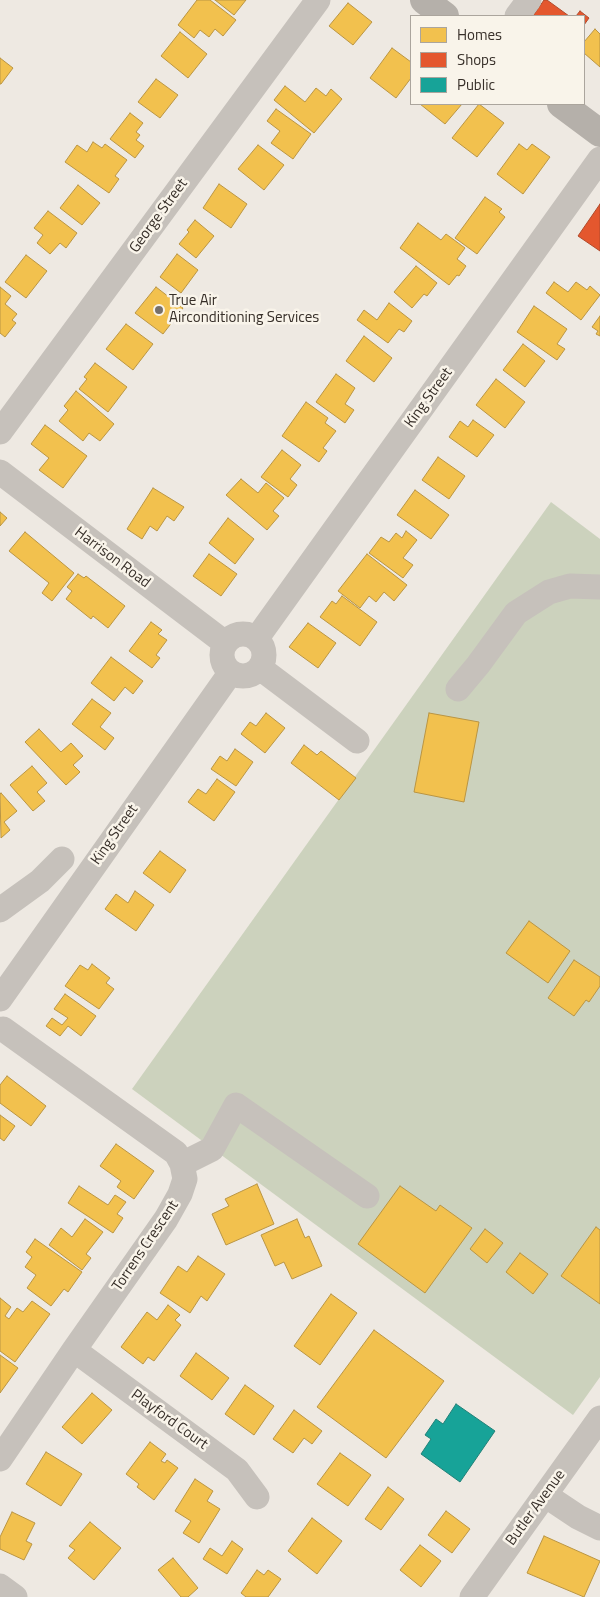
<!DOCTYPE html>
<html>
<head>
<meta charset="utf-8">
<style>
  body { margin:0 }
  #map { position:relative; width:600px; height:1597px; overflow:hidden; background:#eee9e2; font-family:"Titillium Web",sans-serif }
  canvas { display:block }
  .legend { position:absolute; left:410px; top:15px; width:175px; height:90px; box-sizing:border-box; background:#f9f4ea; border:1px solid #aba59d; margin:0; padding:6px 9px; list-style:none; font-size:15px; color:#372f29 }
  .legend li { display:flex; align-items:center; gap:10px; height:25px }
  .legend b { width:25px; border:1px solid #aba59d }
</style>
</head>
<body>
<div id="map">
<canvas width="600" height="1597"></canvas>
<ul class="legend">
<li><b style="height:14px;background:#f2c14e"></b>Homes</li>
<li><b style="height:14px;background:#e4572e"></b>Shops</li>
<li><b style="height:14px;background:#17a398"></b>Public</li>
</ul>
</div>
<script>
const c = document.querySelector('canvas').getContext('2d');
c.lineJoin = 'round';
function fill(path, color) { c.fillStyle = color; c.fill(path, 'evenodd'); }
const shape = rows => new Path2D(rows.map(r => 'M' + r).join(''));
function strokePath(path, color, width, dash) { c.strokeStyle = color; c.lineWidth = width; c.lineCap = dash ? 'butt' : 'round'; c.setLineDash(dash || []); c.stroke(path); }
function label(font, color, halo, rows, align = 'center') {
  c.font = font + ' "Titillium Web",sans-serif'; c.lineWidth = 5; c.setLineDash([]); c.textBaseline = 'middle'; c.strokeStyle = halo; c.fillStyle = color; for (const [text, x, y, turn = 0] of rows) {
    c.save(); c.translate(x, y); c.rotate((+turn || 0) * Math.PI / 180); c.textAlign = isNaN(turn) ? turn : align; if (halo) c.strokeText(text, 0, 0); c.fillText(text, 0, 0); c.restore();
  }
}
fill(shape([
  [551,502,600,539,600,1377,573,1415,132,1089]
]), '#ccd2bd');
const homes = shape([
  [197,0,210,0,236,20,223,36,215,29,209,37,200,30,194,38,178,25,197,0],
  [215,0,246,0,234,15,215,0],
  [348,3,372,22,353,45,329,26,348,3],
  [595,29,600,34,600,67,584,53,584,42,595,29],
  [180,32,207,54,188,78,161,56,180,32],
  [392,48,411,62,411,78,396,98,370,78,392,48],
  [0,58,13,68,1,84,0,84,0,58],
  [156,79,178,95,160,118,138,102,156,79],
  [285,86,305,102,316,88,326,96,331,89,342,99,314,133,274,100,285,86],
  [420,104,462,104,445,124,420,104],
  [479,104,504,123,477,157,452,138,479,104],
  [276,109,311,134,293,159,271,143,280,131,267,121,276,109],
  [130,113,143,123,136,132,140,135,136,140,144,146,135,158,110,139,130,113],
  [93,142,102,148,105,144,127,160,115,176,119,179,109,193,65,162,77,145,87,152,93,142],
  [519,144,527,150,532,144,550,157,523,194,497,174,519,144],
  [258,145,284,165,264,190,238,169,258,145],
  [219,184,247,204,231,228,203,208,219,184],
  [78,185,100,203,82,225,60,208,78,185],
  [485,197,502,209,499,212,505,217,477,254,455,238,485,197],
  [48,211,77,233,66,248,60,243,50,254,37,243,43,235,34,228,48,211],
  [195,220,214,236,196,258,179,244,189,232,187,230,195,220],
  [418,223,441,240,446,234,465,248,457,259,466,266,459,276,457,275,449,285,400,248,418,223],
  [177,254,198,270,181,293,160,277,177,254],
  [26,255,47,271,26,298,5,282,26,255],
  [416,266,437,283,427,296,424,294,412,308,394,292,416,266],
  [554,282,568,292,576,282,587,290,590,286,600,295,581,320,546,293,554,282],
  [0,287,11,296,5,304,17,314,12,320,16,323,5,337,0,333,0,287],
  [156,287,183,308,163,334,135,313,156,287],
  [389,303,412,321,404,332,399,329,388,343,357,320,364,310,377,320,389,303],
  [534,306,567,329,557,344,565,349,557,360,517,332,534,306],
  [600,316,600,336,596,334,598,331,592,327,600,316],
  [126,324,153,344,133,370,106,349,126,324],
  [364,336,392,358,374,382,346,361,364,336],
  [523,344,545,361,525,387,503,370,523,344],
  [95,363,127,387,108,412,79,389,87,379,84,377,95,363],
  [336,374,355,388,345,404,354,410,345,423,316,402,336,374],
  [496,379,525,402,505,428,476,405,496,379],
  [76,391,114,424,100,441,89,433,83,441,59,421,68,410,64,406,76,391],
  [306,402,328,418,325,423,336,431,323,448,327,451,319,462,282,436,306,402],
  [473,420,494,435,477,457,449,437,460,421,468,427,473,420],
  [45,425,87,456,63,488,39,470,49,458,31,444,45,425],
  [282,450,301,465,290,479,297,485,288,497,261,477,282,450],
  [438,457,465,476,449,499,422,480,438,457],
  [241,479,258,493,266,483,284,498,273,511,279,516,267,530,226,495,241,479],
  [153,488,184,507,174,521,167,516,157,531,150,526,142,539,127,529,153,488],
  [415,490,449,515,431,539,397,515,415,490],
  [0,512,7,518,0,526,0,512],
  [228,518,254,539,235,564,209,543,228,518],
  [406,531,417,540,403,558,413,565,403,578,369,553,381,537,389,542,396,533,402,538,406,531],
  [25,532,74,573,52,601,42,593,49,583,9,551,25,532],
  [209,554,237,574,221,596,193,576,209,554],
  [367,554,407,585,394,601,384,592,376,602,369,596,360,608,338,591,367,554],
  [78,574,84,578,86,576,125,606,108,628,93,616,91,619,66,599,72,591,67,587,78,574],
  [342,596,377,622,360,646,320,617,332,601,336,604,342,596],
  [151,622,162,630,158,634,167,640,156,655,160,658,152,668,129,651,151,622],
  [308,623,336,643,318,668,289,647,308,623],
  [111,657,143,681,133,694,125,687,114,701,91,683,111,657],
  [92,699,111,713,100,727,114,738,105,750,72,724,92,699],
  [266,713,285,728,265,753,241,734,250,722,256,726,266,713],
  [429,713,479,722,464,802,414,792,429,713],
  [39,729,61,752,71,743,83,756,73,765,80,772,66,785,25,742,39,729],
  [304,745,317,755,321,751,356,778,339,800,291,763,304,745],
  [235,749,253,762,236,786,211,769,220,756,227,761,235,749],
  [32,766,47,783,37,792,45,801,33,811,10,785,32,766],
  [217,779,235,792,214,821,188,802,198,789,206,794,217,779],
  [1,793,17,811,4,822,10,830,1,838,0,794,1,793],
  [160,851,186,870,170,893,143,873,160,851],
  [135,891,154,905,136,931,105,909,116,894,128,903,135,891],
  [529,921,570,951,548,983,506,953,529,921],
  [574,960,600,977,600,986,589,1002,586,1000,574,1016,548,998,574,960],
  [92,964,110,978,106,983,114,989,99,1009,65,986,80,965,88,970,92,964],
  [65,994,96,1016,81,1036,68,1026,60,1036,46,1026,52,1018,62,1025,68,1018,54,1009,65,994],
  [7,1076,46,1106,31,1126,0,1103,0,1085,7,1076],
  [0,1115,15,1126,4,1141,0,1138,0,1115],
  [116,1144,154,1171,134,1199,117,1187,121,1181,100,1166,116,1144],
  [257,1184,274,1224,226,1245,212,1214,229,1206,225,1199,257,1184],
  [79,1186,108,1205,115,1195,126,1202,117,1214,123,1218,113,1233,68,1203,79,1186],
  [400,1186,436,1211,440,1205,472,1228,425,1293,358,1244,400,1186],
  [85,1219,103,1232,86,1254,91,1258,82,1270,49,1245,61,1228,72,1237,85,1219],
  [297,1219,305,1238,309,1236,322,1266,292,1279,284,1262,275,1266,261,1235,297,1219],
  [596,1227,600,1230,600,1304,561,1276,596,1227],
  [485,1229,503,1243,487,1263,470,1249,485,1229],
  [35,1239,82,1272,68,1292,64,1289,51,1306,27,1288,36,1275,25,1267,32,1257,26,1252,35,1239],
  [520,1253,548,1274,533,1294,506,1272,520,1253],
  [198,1256,225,1274,207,1301,201,1296,190,1313,160,1293,178,1266,187,1272,198,1256],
  [331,1294,357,1313,320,1365,294,1346,331,1294],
  [0,1298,11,1307,5,1316,9,1319,17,1308,23,1312,32,1301,50,1314,15,1362,0,1351,0,1298],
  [168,1305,180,1315,175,1320,181,1325,154,1361,148,1357,143,1364,121,1347,147,1312,157,1320,168,1305],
  [374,1330,444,1381,386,1458,317,1407,374,1330],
  [196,1353,229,1378,212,1400,180,1376,196,1353],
  [0,1355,18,1368,0,1393,0,1355],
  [245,1385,274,1406,254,1435,225,1414,245,1385],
  [92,1393,112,1410,82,1444,62,1427,92,1393],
  [294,1410,322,1431,312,1444,304,1438,293,1453,273,1439,294,1410],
  [150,1442,166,1454,161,1461,165,1463,167,1460,178,1468,154,1500,137,1487,139,1484,126,1474,150,1442],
  [46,1452,82,1474,61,1506,26,1484,46,1452],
  [340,1453,371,1475,348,1506,317,1484,340,1453],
  [195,1479,213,1491,207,1501,220,1509,199,1543,183,1533,191,1521,175,1511,195,1479],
  [388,1487,404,1499,381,1530,365,1519,388,1487],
  [446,1511,470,1529,452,1553,428,1535,446,1511],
  [12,1512,35,1523,26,1541,32,1544,24,1560,0,1549,0,1537,12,1512],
  [312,1518,342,1541,317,1574,288,1551,312,1518],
  [90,1522,121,1548,94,1580,68,1558,75,1550,69,1546,90,1522],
  [544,1536,600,1561,584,1597,527,1573,544,1536],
  [232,1541,243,1549,227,1574,203,1559,210,1548,222,1556,232,1541],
  [420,1545,441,1561,421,1587,400,1570,420,1545],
  [173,1558,198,1588,188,1597,181,1597,158,1570,173,1558],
  [257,1570,264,1575,268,1570,281,1579,268,1597,246,1597,241,1593,257,1570]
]);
fill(homes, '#f2c14e');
strokePath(homes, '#ba9543', 1);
const shops = shape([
  [544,0,547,0,569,16,533,16,544,0],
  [580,11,589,18,584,25,584,16,576,16,580,11],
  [600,204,600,251,578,236,600,204]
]);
fill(shops, '#e4572e');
strokePath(shops, '#b04b2c', 1);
const public = shape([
  [456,1404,495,1431,460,1482,421,1454,431,1439,425,1435,436,1419,443,1424,456,1404]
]);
fill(public, '#17a398');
strokePath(public, '#218077', 1);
strokePath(shape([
  [517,16,529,0],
  [0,432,318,0],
  [0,472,225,643],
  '222 655a21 21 0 1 1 42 0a21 21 0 1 1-42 0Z',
  [257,638,600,159],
  [260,668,357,741],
  [458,689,478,665,516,613,549,592,570,586,600,587],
  [0,910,40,881,62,859],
  [0,999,231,672],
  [182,1164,212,1149,236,1105,367,1196],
  [74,1350,237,1470,257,1497],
  [0,1459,74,1350,166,1219,180,1194,185,1179,182,1164,176,1153,3,1029],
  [545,1495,578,1517,600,1528],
  [0,1586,15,1597],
  [472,1597,600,1418]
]), '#c6c1bb', 25);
strokePath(shape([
  [424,0,445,16],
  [561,104,600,133]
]), '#b5b0aa', 28);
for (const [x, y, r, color] of [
  [159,310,5,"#77706a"]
]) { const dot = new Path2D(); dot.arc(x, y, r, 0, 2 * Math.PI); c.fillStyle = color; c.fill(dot); strokePath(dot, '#f9f4ea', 2); }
label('15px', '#372f29', '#f9f4ea', [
  ["George Street",159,216,-54],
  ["King Street",429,398,-54],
  ["Harrison Road",112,558,37],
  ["King Street",115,835,-55],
  ["Torrens Crescent",146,1246,-56],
  ["Playford Court",169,1420,36],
  ["Butler Avenue",536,1508,-54]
]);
label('15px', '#372f29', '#f9f4ea', [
  ["True Air",169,301],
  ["Airconditioning Services",169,318]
], 'left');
</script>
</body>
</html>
